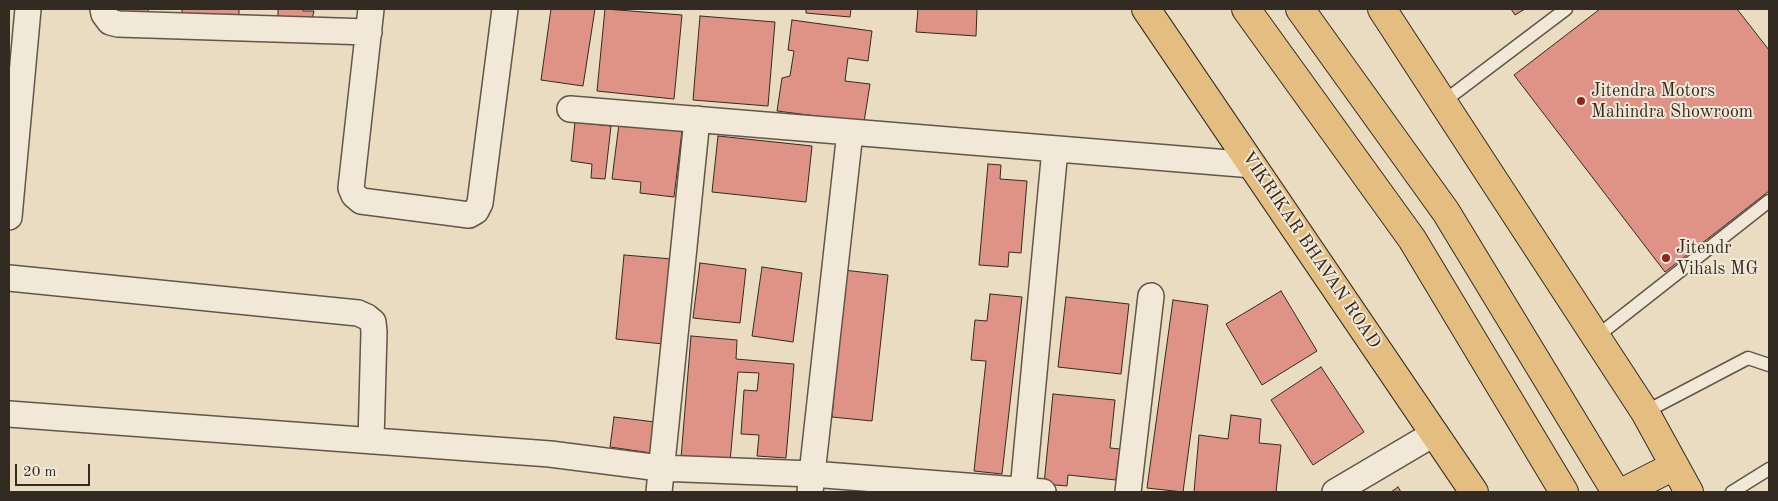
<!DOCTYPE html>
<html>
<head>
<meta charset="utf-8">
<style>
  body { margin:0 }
  #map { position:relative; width:1778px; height:501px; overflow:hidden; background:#e9dcc1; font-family:"Old Standard TT",serif }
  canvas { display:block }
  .frame { position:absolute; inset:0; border:10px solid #332b21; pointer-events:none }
  .scale { position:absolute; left:15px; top:464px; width:75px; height:22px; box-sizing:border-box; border:2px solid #332b21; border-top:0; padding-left:6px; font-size:15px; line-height:18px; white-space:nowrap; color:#332b21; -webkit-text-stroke:4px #f1e8d7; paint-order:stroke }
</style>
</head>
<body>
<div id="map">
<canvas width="1778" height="501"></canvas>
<div class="frame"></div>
<div class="scale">20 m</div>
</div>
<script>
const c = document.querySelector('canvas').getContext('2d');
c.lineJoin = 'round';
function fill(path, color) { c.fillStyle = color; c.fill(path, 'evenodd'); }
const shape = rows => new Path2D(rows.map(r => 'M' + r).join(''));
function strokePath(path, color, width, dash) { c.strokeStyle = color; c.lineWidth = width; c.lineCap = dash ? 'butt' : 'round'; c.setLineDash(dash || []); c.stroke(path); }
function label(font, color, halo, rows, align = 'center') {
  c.font = font + ' "Old Standard TT",serif'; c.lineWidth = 4; c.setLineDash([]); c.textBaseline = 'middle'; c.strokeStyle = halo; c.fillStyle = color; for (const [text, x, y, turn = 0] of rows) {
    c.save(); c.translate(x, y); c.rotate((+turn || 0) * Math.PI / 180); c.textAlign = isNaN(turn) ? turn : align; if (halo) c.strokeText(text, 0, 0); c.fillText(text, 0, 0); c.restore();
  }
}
const building = shape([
  [113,9,148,9,148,21,112,20,113,9],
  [182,9,239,9,239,25,182,24,182,9],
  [278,9,303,9,303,11,314,11,311,23,278,23,278,9],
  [551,9,595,9,583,86,541,80,551,9],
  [605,9,682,15,674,99,597,91,605,9],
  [806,9,851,9,850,17,806,13,806,9],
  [918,9,977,9,976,36,916,32,918,9],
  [1511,9,1525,9,1515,15,1511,9],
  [1600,9,1737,9,1769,50,1769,191,1665,272,1514,75,1600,9],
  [700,16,775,22,768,106,693,100,700,16],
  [792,20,872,31,868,61,848,58,845,81,870,84,864,122,777,111,782,78,790,76,794,51,788,50,792,20],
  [575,122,611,126,605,179,591,178,592,164,571,161,575,122],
  [619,124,682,131,674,197,640,193,641,182,612,179,619,124],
  [718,136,812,146,806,202,712,192,718,136],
  [988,164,1001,165,1000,179,1027,181,1021,253,1009,252,1008,267,979,265,988,164],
  [624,255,672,259,663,344,616,339,624,255],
  [700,263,746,269,740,323,693,318,700,263],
  [762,267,802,273,793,342,752,336,762,267],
  [843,270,888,275,872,421,832,417,838,354,834,354,843,270],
  [1281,291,1317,351,1262,385,1226,324,1281,291],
  [990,294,1022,297,1002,474,974,471,986,361,971,360,975,320,987,321,990,294],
  [1066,297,1129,304,1121,374,1058,367,1066,297],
  [1173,300,1208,305,1183,492,1147,488,1173,300],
  [691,336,737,340,736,359,794,364,786,458,757,456,759,435,741,434,744,390,757,391,759,373,738,372,730,462,681,458,691,336],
  [1321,367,1364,432,1313,465,1271,400,1321,367],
  [1053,394,1115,400,1110,448,1120,449,1116,480,1068,475,1067,486,1044,484,1053,394],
  [1231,415,1261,419,1259,443,1281,445,1276,492,1194,492,1199,435,1228,439,1231,415],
  [614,417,655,422,651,453,610,447,614,417],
  [1398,487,1401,492,1391,492,1398,487]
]);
fill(building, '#de9386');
strokePath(building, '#332b21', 1);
const service = shape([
  [1443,102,1566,9],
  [1596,337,1769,201],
  [1645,412,1748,358,1769,365],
  [1732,492,1769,469]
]);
const minor = shape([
  [103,9,104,14,110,22,118,24,369,32],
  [371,9,351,188,354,195,361,201,469,215,476,211,480,203,505,9],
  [570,109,1253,165],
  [9,217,28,9],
  [9,278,358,313,367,317,373,322,374,332,371,441],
  [9,414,550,454,660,468,812,474,1043,492],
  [1023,490,1055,149],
  [659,492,697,119],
  [810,492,850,132],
  [1128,492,1151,296],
  [1335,492,1435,433]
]);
const primary = shape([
  [1146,9,1474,492],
  [1382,9,1645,412,1689,492],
  [1623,492,1674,466]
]);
const motorway = shape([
  [1246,9,1412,239,1564,492],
  [1300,9,1446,212,1616,492]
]);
strokePath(service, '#605749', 15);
strokePath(minor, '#605749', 28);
strokePath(primary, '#332b21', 30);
strokePath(motorway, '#332b21', 30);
strokePath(service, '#f1e8d7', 12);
strokePath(minor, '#f1e8d7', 25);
strokePath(primary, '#e4be80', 28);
strokePath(motorway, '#e4be80', 28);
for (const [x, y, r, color] of [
  [1581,101,5,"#8f2418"],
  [1666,258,5,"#8f2418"]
]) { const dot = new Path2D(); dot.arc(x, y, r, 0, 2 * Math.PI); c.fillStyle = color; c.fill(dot); strokePath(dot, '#f1e8d7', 2); }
label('18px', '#332b21', '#f1e8d7', [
  ["Jitendra Motors",1591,91],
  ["Mahindra Showroom",1591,112],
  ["Jitendr",1676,248],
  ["Vihals MG",1676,269]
], 'left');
label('18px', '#332b21', '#f1e8d7', [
  ["VIKRIKAR BHAVAN ROAD",1311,250,56]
]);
</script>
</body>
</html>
